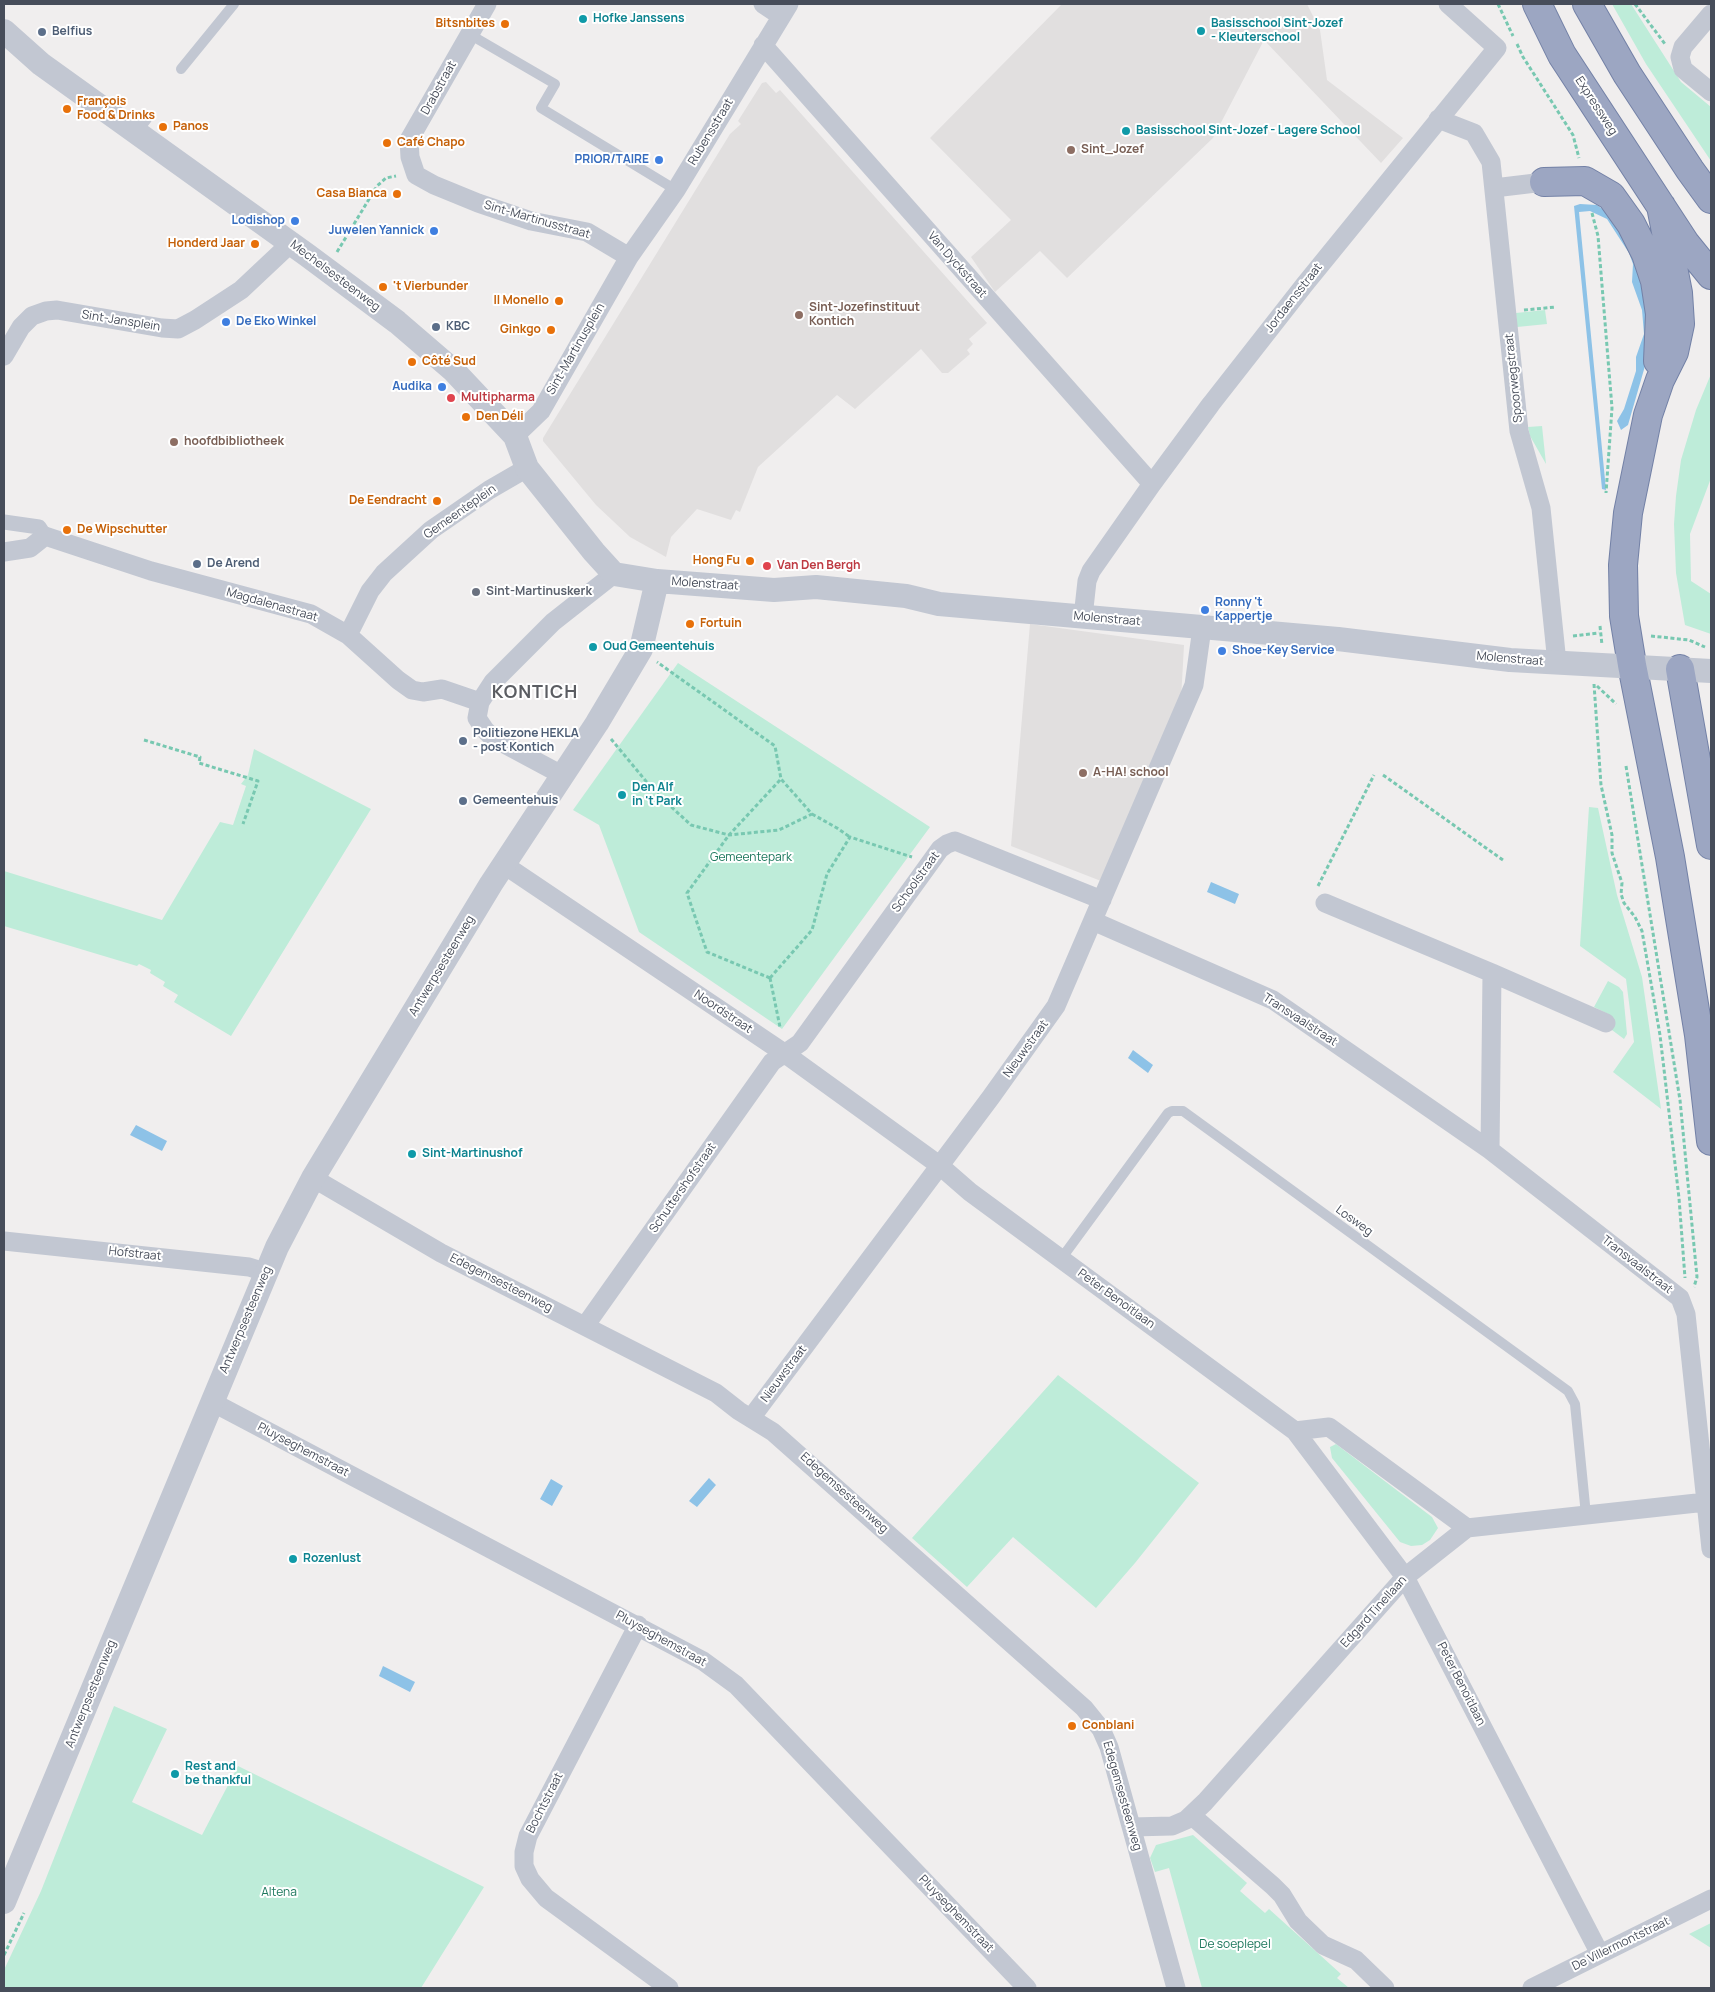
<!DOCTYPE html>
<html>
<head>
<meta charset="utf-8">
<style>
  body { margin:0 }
  #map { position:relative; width:1715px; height:1992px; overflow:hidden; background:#f0eeee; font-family:Manrope,sans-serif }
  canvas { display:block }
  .frame { position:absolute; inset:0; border:5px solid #474d5a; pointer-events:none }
</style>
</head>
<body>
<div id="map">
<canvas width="1715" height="1992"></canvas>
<div class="frame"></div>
</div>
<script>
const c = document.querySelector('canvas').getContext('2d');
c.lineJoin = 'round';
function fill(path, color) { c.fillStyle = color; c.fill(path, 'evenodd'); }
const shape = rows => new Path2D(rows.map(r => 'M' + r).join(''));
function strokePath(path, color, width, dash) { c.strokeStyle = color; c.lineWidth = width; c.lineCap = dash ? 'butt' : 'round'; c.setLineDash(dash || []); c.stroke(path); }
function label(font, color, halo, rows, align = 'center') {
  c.font = font + ' Manrope,sans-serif'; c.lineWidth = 4; c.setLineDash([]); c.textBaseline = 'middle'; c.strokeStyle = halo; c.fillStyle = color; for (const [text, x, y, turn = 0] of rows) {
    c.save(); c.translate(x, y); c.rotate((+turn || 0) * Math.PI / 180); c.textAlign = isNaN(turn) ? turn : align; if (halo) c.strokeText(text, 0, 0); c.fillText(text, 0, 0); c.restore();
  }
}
fill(shape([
  [1062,4,1307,4,1320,30,1327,80,1403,138,1381,163,1264,40,1213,138,1067,278,1040,251,995,292,971,257,1011,220,930,138],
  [766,82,776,93,780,90,987,323,969,339,973,344,967,350,970,354,948,373,942,373,921,349,855,409,837,395,758,467,740,512,736,510,731,520,697,509,671,537,666,557,630,537,596,505,543,441,543,438,730,134,741,124,738,121,762,83],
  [1030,624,1184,645,1181,700,1101,881,1011,846]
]), '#e1dfdf');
fill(shape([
  [1612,4,1631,4,1681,82,1711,107,1711,161,1646,64],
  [1545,310,1547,324,1517,327,1516,313],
  [1711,374,1711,478,1690,534,1691,581,1711,594,1711,634,1685,625,1676,573,1674,524,1676,496,1681,460,1696,410],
  [1542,426,1546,464,1530,436,1528,427],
  [678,663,930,827,782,1029,639,932,599,825,573,810],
  [254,749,371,809,231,1036,174,1002,178,995,163,986,165,982,150,973,151,970,139,964,137,966,4,926,4,871,162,920,220,822,233,825,246,786,241,784,248,775],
  [1589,807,1598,808,1617,895,1642,977,1661,1109,1613,1072,1634,1042,1626,979,1580,946],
  [1608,981,1619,987,1623,992,1627,1034,1624,1039,1612,1030,1612,1020,1608,1014,1594,1007],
  [1058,1375,1199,1483,1135,1563,1096,1608,1013,1537,967,1587,912,1538],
  [1336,1444,1432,1517,1438,1528,1430,1540,1422,1545,1411,1546,1400,1542,1332,1458,1330,1447],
  [114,1706,167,1729,132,1802,202,1835,238,1766,484,1887,421,1988,4,1988,4,1970,41,1891],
  [1193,1835,1247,1883,1240,1891,1265,1913,1269,1909,1341,1974,1337,1978,1349,1988,1202,1988,1169,1868,1155,1872,1150,1858,1156,1845],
  [1711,1923,1711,1948,1689,1934]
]), '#beecd9');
fill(shape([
  [1580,204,1597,205,1612,216,1633,249,1648,306,1645,366,1628,425,1621,430,1617,421,1624,409,1636,371,1636,357,1644,334,1642,310,1632,282,1633,264,1629,253,1607,219,1590,211,1579,212,1606,490,1602,489,1574,206],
  [1211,882,1239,894,1235,904,1207,892],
  [1133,1050,1153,1065,1148,1073,1128,1058],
  [136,1125,167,1141,162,1151,130,1135],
  [709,1478,716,1485,697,1507,689,1501],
  [551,1479,563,1486,552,1506,540,1499],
  [383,1666,415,1682,410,1692,379,1676]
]), '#8dc2e7');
const trunk = shape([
  [1537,4,1562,55,1685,243,1711,275],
  [1587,4,1627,74,1690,170,1711,199],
  [1544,182,1585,181,1611,196,1631,224,1646,254,1655,281,1660,314,1658,361],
  [1661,206,1678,293,1680,324,1674,352,1660,380,1648,415,1628,513,1623,565,1624,616,1632,665,1670,857,1699,1035,1711,1141],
  [1680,669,1711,845]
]);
strokePath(trunk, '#7381a6', 30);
strokePath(shape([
  [1498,4,1513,36],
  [1635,4,1665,44],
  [1517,44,1523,57,1573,135,1579,158],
  [1592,213,1598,236,1612,408,1606,493],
  [337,252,377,186,386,178,396,176],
  [1524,310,1556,307],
  [1600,626,1602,645],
  [1573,636,1599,633],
  [1651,636,1689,640,1705,647],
  [1594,684,1601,785,1612,835,1612,853,1622,883,1621,894,1624,903,1635,917,1642,931,1660,1035,1679,1198,1685,1278],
  [1597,686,1616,704],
  [611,739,655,792,691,825,729,835,779,830,812,814,781,779,775,746,657,662],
  [144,740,200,757,199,763,258,781,243,824],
  [1626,766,1680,1100,1697,1277,1694,1287],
  [1383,775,1503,860],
  [812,814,837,828,850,837],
  [1318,886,1374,775],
  [770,978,707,952,687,893,729,835,781,779],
  [770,978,812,930,827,874,850,837,912,857],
  [770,978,780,1027],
  [4,1955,24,1913]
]), '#78c8b1', 3, [4, 2.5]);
strokePath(shape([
  [469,34,555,84,541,108,676,190],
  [181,69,234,4],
  [136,133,147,119],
  [1061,1259,1168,1113,1172,1111,1183,1111,1568,1391,1575,1404,1586,1515]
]), '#c2c7d2', 10);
strokePath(shape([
  [4,522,39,527,45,536]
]), '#c2c7d2', 15);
strokePath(shape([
  [487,4,409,140,410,157,416,175,434,185,478,203,531,221,587,232,629,257],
  [763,4,781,16],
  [1711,14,1683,47,1680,57,1683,69,1711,92],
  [763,45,1152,484],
  [1438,119,1474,133,1491,162,1519,431,1541,508,1557,663],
  [1494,188,1544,182],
  [4,356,21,327,32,316,46,311,57,310,162,328,178,329,195,320,241,290,291,243],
  [515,436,541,411,629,257,676,190,789,4],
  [4,552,30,548,45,536,151,571,311,614,348,635,398,680,412,690,423,692,442,689,480,702],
  [1083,617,1087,581,1091,571,1152,484,1211,404,1305,284,1497,48,1448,4],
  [348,635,370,591,384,573,431,530,489,490,527,468],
  [562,775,493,738,485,730,477,718,480,702,493,682,553,622,614,574],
  [503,864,784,1053,939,1165,970,1192,1295,1431,1405,1577,1600,1954],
  [1325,903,1492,973,1490,1150],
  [1093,921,1273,1000,1490,1150,1680,1298,1686,1314,1711,1549],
  [1492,973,1606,1023],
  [313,1178,441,1253,716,1393,739,1411,773,1432,1084,1708,1101,1729,1109,1747,1176,1988],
  [4,1241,249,1267,265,1272],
  [585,1326,772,1062,800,1043,940,849,947,844,955,841,1102,900],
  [212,1402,703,1661,736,1685,1027,1988],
  [751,1418,991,1097,1056,1006,1194,685,1202,628],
  [1295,1431,1329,1427,1467,1528],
  [638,1625,528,1836,524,1852,524,1866,530,1879,546,1898,669,1988],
  [1191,1815,1273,1886,1282,1895,1298,1921,1323,1945,1356,1960,1385,1988],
  [1132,1827,1172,1826,1186,1820,1205,1802,1405,1577,1467,1528,1706,1502],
  [1532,1988,1711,1899]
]), '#c2c7d2', 19);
strokePath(shape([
  [4,31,41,64,307,255,397,322,454,371,515,436,527,468,594,552,614,574,657,581,774,590,816,587,906,596,939,604,1338,639,1510,660,1711,671],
  [4,1902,277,1247,313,1178,491,884,597,723,641,649,657,581]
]), '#c2c7d2', 24);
strokePath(trunk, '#9ca6c2', 28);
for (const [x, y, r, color] of [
  [583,19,5,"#0f9aa8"],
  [505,24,5,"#e8710a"],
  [1201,31,5,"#0f9aa8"],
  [42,32,5,"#5c6f8a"],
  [67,109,5,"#e8710a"],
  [163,127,5,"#e8710a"],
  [1126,131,5,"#0f9aa8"],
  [387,143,5,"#e8710a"],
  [1071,150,5,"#8d6e63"],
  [659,160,5,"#3f7fe0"],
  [397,194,5,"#e8710a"],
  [295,221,5,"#3f7fe0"],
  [434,231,5,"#3f7fe0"],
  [255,244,5,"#e8710a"],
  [383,287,5,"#e8710a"],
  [559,301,5,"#e8710a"],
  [799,315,5,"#8d6e63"],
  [226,322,5,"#3f7fe0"],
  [436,327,5,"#5c6f8a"],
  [551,330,5,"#e8710a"],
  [412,362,5,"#e8710a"],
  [442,387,5,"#3f7fe0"],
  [451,398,5,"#e0444e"],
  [466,417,5,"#e8710a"],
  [174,442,5,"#8d6e63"],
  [437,501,5,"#e8710a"],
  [67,530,5,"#e8710a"],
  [750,561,5,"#e8710a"],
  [197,564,5,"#5c6f8a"],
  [767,566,5,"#e0444e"],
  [476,592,5,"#6b7280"],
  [1205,610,5,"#3f7fe0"],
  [690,624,5,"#e8710a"],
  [593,647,5,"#0f9aa8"],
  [1222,651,5,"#3f7fe0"],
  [463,741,5,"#5c6f8a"],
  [1083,773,5,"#8d6e63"],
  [622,795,5,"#0f9aa8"],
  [463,801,5,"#5c6f8a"],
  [412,1154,5,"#0f9aa8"],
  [293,1559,5,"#0f9aa8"],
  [1072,1726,5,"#e8710a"],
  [175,1774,5,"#0f9aa8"]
]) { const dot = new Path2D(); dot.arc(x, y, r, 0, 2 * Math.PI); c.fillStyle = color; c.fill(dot); strokePath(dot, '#fff', 2); }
label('bold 12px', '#0d838f', '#fff', [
  ["Hofke Janssens",593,19],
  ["Basisschool Sint-Jozef",1211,24],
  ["- Kleuterschool",1211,38],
  ["Basisschool Sint-Jozef - Lagere School",1136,131],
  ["Oud Gemeentehuis",603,647],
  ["Den Alf",632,788],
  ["in 't Park",632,802],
  ["Sint-Martinushof",422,1154],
  ["Rozenlust",303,1559],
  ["Rest and",185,1767],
  ["be thankful",185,1781]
], 'left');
label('bold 12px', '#c56008', '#fff', [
  ["Bitsnbites",495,24,"right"],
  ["François",77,102],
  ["Food & Drinks",77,116],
  ["Panos",173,127],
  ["Café Chapo",397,143],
  ["Casa Bianca",387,194,"right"],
  ["Honderd Jaar",245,244,"right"],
  ["'t Vierbunder",393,287],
  ["Il Monello",549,301,"right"],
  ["Ginkgo",541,330,"right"],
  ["Côté Sud",422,362],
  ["Den Déli",476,417],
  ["De Eendracht",427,501,"right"],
  ["De Wipschutter",77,530],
  ["Hong Fu",740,561,"right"],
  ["Fortuin",700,624],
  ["Conblani",1082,1726]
], 'left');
label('bold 12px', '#4e5e75', '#fff', [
  ["Belfius",52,32],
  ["KBC",446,327],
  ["De Arend",207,564],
  ["Politiezone HEKLA",473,734],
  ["- post Kontich",473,748],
  ["Gemeentehuis",473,801]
], 'left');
label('12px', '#474d5a', '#fff', [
  ["Drabstraat",439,88,-61],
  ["Expressweg",1596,106,57],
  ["Rubensstraat",711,132,-59],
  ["Sint-Martinusstraat",537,220,16],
  ["Van Dyckstraat",957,265,49],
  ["Mechelsesteenweg",335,276,37],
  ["Jordaensstraat",1294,298,-52],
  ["Sint-Jansplein",121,321,9],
  ["Sint-Martinusplein",576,349,-60],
  ["Spoorwegstraat",1514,378,-96],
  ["Gemeenteplein",460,512,-35],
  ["Molenstraat",705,584,4],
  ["Magdalenastraat",272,605,16],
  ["Molenstraat",1107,619,5],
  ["Molenstraat",1510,659,5],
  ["Schoolstraat",916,882,-54],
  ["Antwerpsesteenweg",442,966,-59],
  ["Noordstraat",723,1012,34],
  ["Transvaalstraat",1300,1020,33],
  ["Nieuwstraat",1026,1049,-54],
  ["Schuttershofstraat",683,1188,-55],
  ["Losweg",1354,1221,36],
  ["Hofstraat",135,1254,6],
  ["Transvaalstraat",1637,1265,38],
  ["Edegemsesteenweg",501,1283,27],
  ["Peter Benoitlaan",1116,1299,36],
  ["Antwerpsesteenweg",246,1320,-67],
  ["Nieuwstraat",784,1374,-53],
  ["Pluyseghemstraat",303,1450,28],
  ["Edegemsesteenweg",844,1493,42],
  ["Edgard Tinellaan",1374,1612,-48],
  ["Pluyseghemstraat",661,1639,29],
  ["Peter Benoitlaan",1461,1684,63],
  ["Antwerpsesteenweg",91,1694,-68],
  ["Edegemsesteenweg",1122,1796,74],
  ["Bochtstraat",545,1803,-63],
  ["Pluyseghemstraat",956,1914,46],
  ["De Villermontstraat",1621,1944,-26]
]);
label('bold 12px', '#785e54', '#fff', [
  ["Sint_Jozef",1081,150],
  ["Sint-Jozefinstituut",809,308],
  ["Kontich",809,322],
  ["hoofdbibliotheek",184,442],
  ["A-HA! school",1093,773]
], 'left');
label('bold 12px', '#366cbe', '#fff', [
  ["PRIOR/TAIRE",649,160],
  ["Lodishop",285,221],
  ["Juwelen Yannick",424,231],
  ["De Eko Winkel",236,322,"left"],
  ["Audika",432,387],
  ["Ronny 't",1215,603,"left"],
  ["Kappertje",1215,617,"left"],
  ["Shoe-Key Service",1232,651,"left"]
], 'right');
label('bold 12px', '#be3a42', '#fff', [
  ["Multipharma",461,398],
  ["Van Den Bergh",777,566]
], 'left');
label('bold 12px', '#5b616d', '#fff', [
  ["Sint-Martinuskerk",486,592]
], 'left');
label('12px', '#1c775c', '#fff', [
  ["Gemeentepark",751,858],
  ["Altena",279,1893],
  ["De soeplepel",1235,1945]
]);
c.letterSpacing = '1px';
label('bold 18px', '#5b5d62', '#fff', [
  ["KONTICH",535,693]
]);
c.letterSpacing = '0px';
</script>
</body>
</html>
